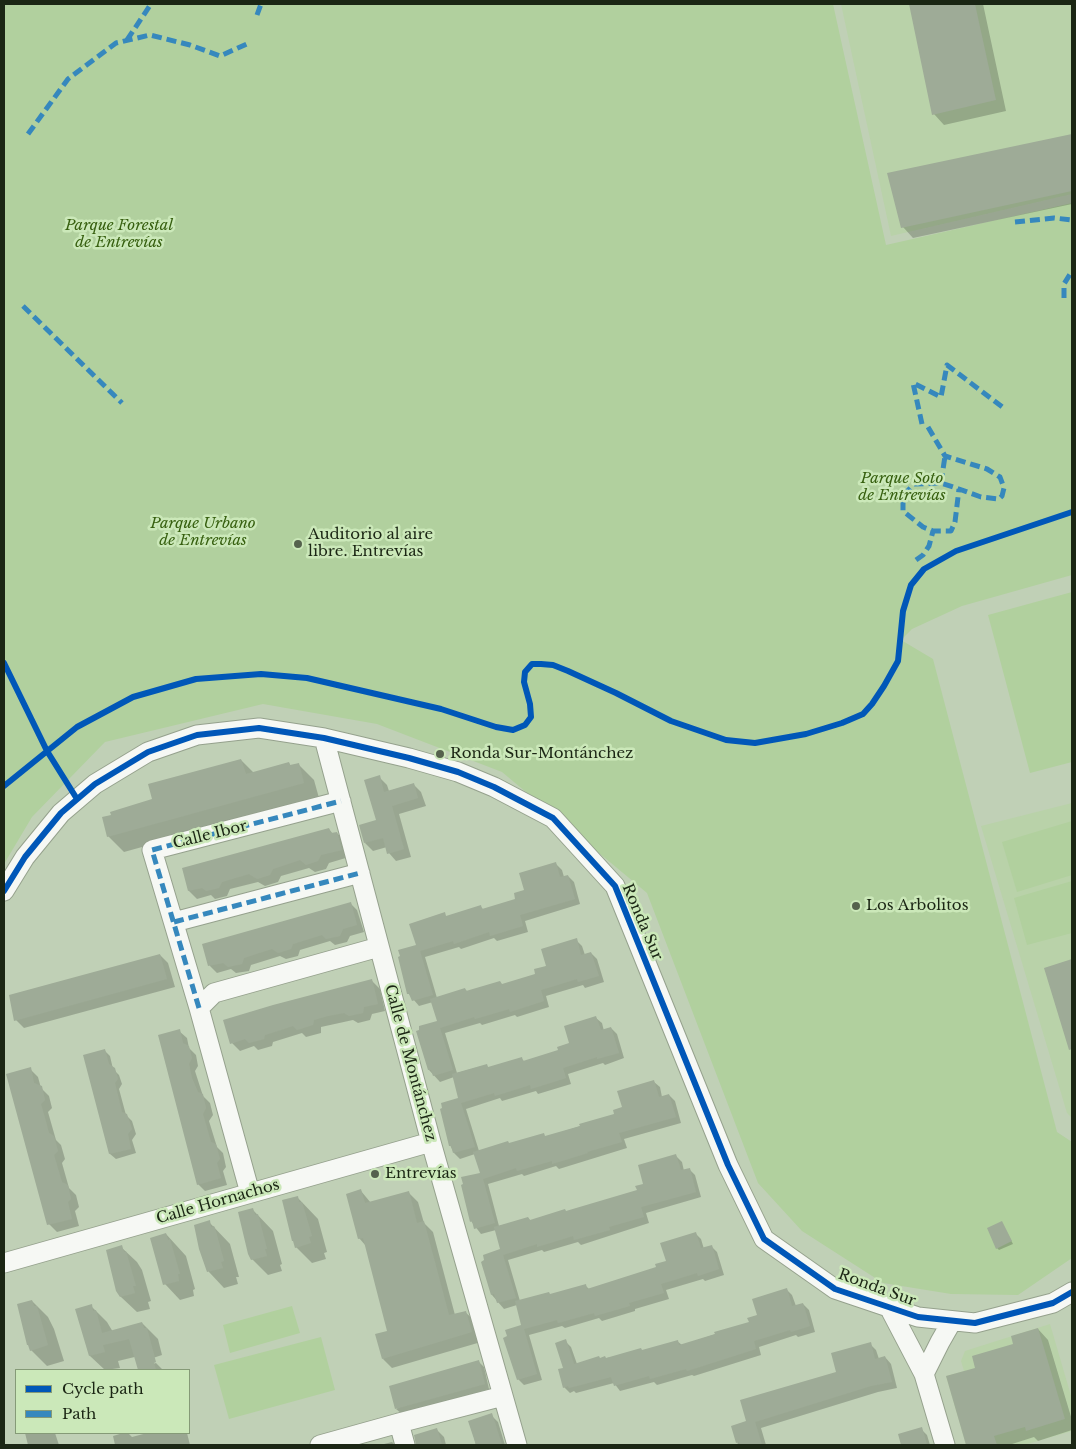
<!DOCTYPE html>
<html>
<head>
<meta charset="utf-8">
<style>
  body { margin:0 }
  #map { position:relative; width:1076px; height:1449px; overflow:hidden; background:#c0d0b6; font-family:"Libre Baskerville",serif }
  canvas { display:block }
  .frame { position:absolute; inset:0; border:5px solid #1b2614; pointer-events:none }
  .legend { position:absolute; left:15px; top:1369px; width:175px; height:65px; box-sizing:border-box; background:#cbe8b9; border:1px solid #859a77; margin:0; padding:6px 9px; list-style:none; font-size:15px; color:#1b2614 }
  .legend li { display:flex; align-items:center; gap:10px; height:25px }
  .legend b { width:25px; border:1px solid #859a77 }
</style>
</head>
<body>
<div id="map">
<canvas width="1076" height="1449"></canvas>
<div class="frame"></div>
<ul class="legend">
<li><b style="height:6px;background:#0057b8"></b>Cycle path</li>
<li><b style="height:6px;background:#3688bd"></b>Path</li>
</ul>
</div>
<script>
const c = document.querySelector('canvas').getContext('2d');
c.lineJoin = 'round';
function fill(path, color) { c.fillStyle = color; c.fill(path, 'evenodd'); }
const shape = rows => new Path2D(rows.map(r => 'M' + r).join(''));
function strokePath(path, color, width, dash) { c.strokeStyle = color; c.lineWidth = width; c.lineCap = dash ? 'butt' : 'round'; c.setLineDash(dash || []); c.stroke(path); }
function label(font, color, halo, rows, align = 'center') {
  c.font = font + ' "Libre Baskerville",serif'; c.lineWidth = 5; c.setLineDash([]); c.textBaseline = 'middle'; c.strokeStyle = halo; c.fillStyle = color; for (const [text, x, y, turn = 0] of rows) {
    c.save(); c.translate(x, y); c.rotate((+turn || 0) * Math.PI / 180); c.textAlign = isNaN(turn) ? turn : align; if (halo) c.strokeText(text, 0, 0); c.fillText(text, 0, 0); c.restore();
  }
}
fill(shape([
  [841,4,1072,4,1072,194,891,236],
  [1072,803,1072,1118,1067,1113,981,826],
  [1050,1324,1072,1399,1072,1431,1024,1445,966,1445,946,1376,964,1371,961,1361,965,1351]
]), '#b9d2a9');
fill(shape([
  [4,4,833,4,886,245,1072,203,1072,575,962,606,912,629,901,640,933,659,1057,1132,1072,1142,1072,1258,1018,1295,951,1294,883,1283,802,1231,758,1183,647,893,502,772,377,724,263,704,105,742,32,817,4,864],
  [1072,592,1072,762,1030,773,988,615],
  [1072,821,1072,875,1017,892,1002,842],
  [1072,881,1072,933,1027,945,1014,898],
  [292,1306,300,1333,230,1353,223,1325],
  [321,1337,335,1390,229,1419,214,1365]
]), '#b1d09e');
fill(shape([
  [910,4,983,4,1006,111,944,125,934,114],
  [1072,135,1072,204,913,238,903,227,888,174],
  [241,760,254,773,289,763,291,766,298,764,314,780,319,798,124,852,108,836,154,800],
  [379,777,387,785,389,791,413,784,421,792,426,806,399,814,411,857,396,861,389,853,387,847,373,851,365,843,377,821],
  [329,829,333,834,337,833,345,841,349,857,329,863,326,869,315,872,309,868,281,876,278,882,265,886,258,882,230,889,227,896,215,899,211,895,197,899,189,891,184,869],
  [556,864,562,870,564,877,568,876,574,882,580,904,525,921,528,932,497,941,494,938,461,949,459,947,425,957,437,998,465,989,468,992,503,985,537,974,576,940,582,946,585,955,591,953,597,959,604,982,585,988,583,985,546,996,549,1007,517,1017,515,1015,482,1025,480,1023,445,1033,457,1073,486,1065,489,1068,522,1059,525,1062,560,1051,571,1044,596,1018,602,1023,604,1031,611,1028,617,1034,624,1058,605,1065,603,1063,568,1074,571,1084,538,1094,536,1091,502,1101,500,1098,466,1109,479,1151,546,1137,615,1115,654,1082,660,1087,662,1097,669,1095,675,1101,681,1123,624,1139,627,1148,559,1169,556,1166,524,1176,522,1174,488,1184,499,1226,528,1218,531,1221,566,1213,638,1191,676,1156,682,1162,684,1171,689,1169,695,1175,701,1197,646,1213,649,1223,581,1245,578,1242,544,1252,542,1250,508,1260,520,1301,551,1295,586,1286,589,1289,658,1268,667,1261,695,1233,701,1239,704,1249,712,1247,717,1252,724,1275,705,1281,703,1279,666,1290,669,1299,635,1309,635,1311,602,1321,599,1318,565,1328,562,1326,529,1335,542,1380,524,1385,518,1379,522,1326,517,1305,504,1309,492,1295,482,1262,501,1250,496,1230,481,1234,471,1221,481,1173,475,1154,460,1159,454,1153,450,1145,459,1099,454,1077,440,1082,429,1070,438,1022,433,1002,419,1006,408,993,417,946,444,914,447,917,481,907,484,910,517,900],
  [350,903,357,910,364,932,350,936,347,942,335,945,330,941,300,950,298,956,286,959,280,956,251,965,249,971,236,973,231,969,217,973,210,966,204,945],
  [160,955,168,963,175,987,24,1028,16,1020],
  [1072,960,1072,1044,1067,1039,1045,969],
  [372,981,380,989,385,1011,372,1014,370,1020,358,1023,353,1020,321,1027,321,1033,306,1037,302,1033,273,1042,272,1046,258,1050,254,1046,240,1051,232,1043],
  [179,1031,187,1038,189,1048,196,1055,198,1066,195,1071,203,1096,210,1103,213,1115,209,1121,217,1147,223,1153,226,1167,223,1171,227,1185,205,1191,198,1184],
  [105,1051,110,1056,113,1069,119,1075,122,1084,119,1089,126,1115,132,1121,136,1134,132,1140,136,1153,116,1159,110,1154,85,1056],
  [30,1069,38,1077,41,1088,49,1096,52,1108,48,1112,56,1140,61,1145,65,1159,62,1163,69,1188,76,1195,79,1207,75,1211,79,1226,57,1232,49,1224],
  [361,1191,371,1203,409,1193,418,1202,424,1223,433,1232,455,1315,465,1312,475,1321,481,1342,392,1368,383,1359,389,1332,366,1246,359,1238],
  [297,1197,318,1219,327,1252,324,1253,326,1259,312,1263,296,1247],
  [253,1210,273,1231,282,1264,280,1265,282,1271,268,1275,252,1259],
  [209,1222,230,1244,239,1277,236,1277,238,1284,224,1288,209,1272,201,1249],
  [1002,1223,1013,1244,999,1250,997,1248],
  [166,1234,186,1256,195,1289,193,1290,194,1296,180,1300,165,1284],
  [121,1247,137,1262,142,1270,151,1301,148,1302,150,1309,137,1312,121,1297],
  [786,1289,792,1295,796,1306,803,1304,809,1310,815,1332,798,1337,796,1335,759,1347,761,1355,694,1376,692,1375,657,1385,654,1382,620,1391,614,1383,576,1393,574,1391,570,1393,564,1387,565,1341,571,1347,577,1364,642,1351,677,1341,682,1345,750,1323],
  [32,1301,48,1317,54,1329,64,1361,47,1366,31,1350],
  [91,1306,107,1322,113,1332,142,1323,158,1339,162,1355,147,1360,143,1355,118,1361,120,1368,105,1370,90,1356,76,1310],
  [1038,1329,1048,1340,1072,1420,1072,1430,1038,1441,1034,1437,1009,1445,967,1445,948,1377,977,1369],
  [870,1344,876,1350,879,1359,885,1357,891,1364,897,1388,878,1392,761,1428,766,1445,738,1445,733,1426,747,1422,838,1373],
  [479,1362,484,1367,489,1389,402,1414,396,1409],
  [156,1363,163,1370,139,1370,139,1368],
  [491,1415,498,1422,505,1445,476,1445,470,1422],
  [921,1429,927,1435,930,1445,903,1445,900,1435],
  [437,1430,444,1437,446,1445,417,1445,415,1436],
  [25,1433,55,1433,59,1445,28,1445],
  [123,1433,128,1433,132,1437,147,1433,187,1433,190,1445,115,1445,113,1436],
  [392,1442,395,1445,380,1445]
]), '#0003');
fill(shape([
  [909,4,975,4,996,100,932,115],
  [1072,134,1072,191,901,228,887,173],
  [241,759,246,774,289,762,290,765,299,763,304,783,107,837,102,817,111,815,110,812,152,799,148,784],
  [380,775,384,792,414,783,418,798,392,806,404,849,387,854,383,838,364,843,359,825,376,820,364,780],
  [329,828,331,833,337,832,342,850,321,855,318,861,306,865,300,860,273,869,270,875,257,879,249,874,222,882,219,888,206,891,202,888,188,891,182,868],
  [556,862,560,877,568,875,575,899,520,915,523,926,490,936,489,932,454,944,453,941,420,951,433,995,412,1001,409,994,407,994,398,957,400,956,398,950,416,945,409,924,445,912,446,916,481,905,482,909,515,899,514,893,524,890,519,873],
  [351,902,357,925,343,929,340,936,326,939,322,935,293,944,291,949,278,953,272,949,259,953,244,958,242,964,228,967,223,963,208,966,202,944],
  [577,938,581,955,591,952,599,976,578,982,577,979,541,990,544,1001,510,1012,509,1009,475,1019,474,1017,440,1028,453,1070,433,1076,431,1070,428,1070,416,1031,419,1030,419,1026,437,1021,430,999,465,988,466,991,500,981,502,984,535,974,534,969,546,966,541,949],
  [160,954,167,979,14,1021,9,995],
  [1072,959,1072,1049,1069,1050,1044,968],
  [372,979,378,1004,364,1007,363,1013,349,1016,344,1013,328,1016,314,1020,313,1025,297,1030,293,1026,265,1035,264,1039,249,1043,245,1039,230,1044,223,1020,273,1005],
  [596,1016,601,1030,611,1027,619,1053,597,1059,597,1057,563,1068,566,1078,531,1089,530,1085,495,1096,494,1093,461,1103,475,1147,453,1153,451,1146,449,1146,440,1109,442,1108,441,1103,458,1098,452,1074,487,1064,488,1067,522,1057,523,1061,558,1050,557,1047,569,1043,564,1026],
  [180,1029,183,1043,189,1046,192,1058,189,1064,192,1078,198,1092,203,1094,206,1108,203,1114,211,1142,216,1144,220,1159,217,1163,221,1178,197,1185,158,1035],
  [105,1049,109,1064,115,1068,118,1079,115,1083,122,1112,127,1114,132,1129,128,1134,131,1149,109,1154,83,1055],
  [31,1067,34,1083,42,1086,45,1100,41,1104,45,1118,49,1133,54,1136,58,1151,54,1155,62,1182,68,1185,71,1199,68,1202,72,1219,47,1225,6,1074],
  [654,1080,659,1097,669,1094,676,1117,619,1133,622,1142,587,1152,588,1153,552,1164,552,1161,517,1171,516,1168,483,1179,495,1223,474,1229,472,1221,470,1222,461,1185,463,1184,461,1177,480,1173,473,1152,508,1141,509,1143,544,1133,545,1136,580,1126,579,1124,614,1114,613,1110,622,1107,617,1091],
  [676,1154,681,1170,690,1168,696,1192,641,1207,644,1217,609,1227,610,1230,574,1240,573,1236,537,1247,537,1244,503,1255,516,1298,497,1303,494,1294,491,1295,481,1262,484,1260,483,1255,500,1249,494,1227,528,1217,530,1220,565,1209,566,1211,637,1190,635,1186,643,1184,638,1165],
  [361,1189,365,1203,409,1191,417,1223,424,1221,449,1315,466,1311,472,1332,382,1359,375,1334,387,1331,363,1238,358,1239,346,1194],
  [298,1196,299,1202,302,1202,312,1236,309,1237,311,1243,295,1248,293,1241,292,1241,282,1200],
  [253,1208,255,1215,258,1214,267,1249,265,1249,267,1256,251,1260,248,1254,238,1212],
  [210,1220,211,1227,214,1226,215,1228,224,1261,221,1262,223,1268,207,1272,199,1249,194,1225],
  [1002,1221,1012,1241,996,1249,987,1228],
  [696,1232,701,1248,712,1245,719,1269,698,1276,697,1273,661,1284,664,1293,629,1303,630,1306,595,1316,594,1313,558,1323,557,1320,524,1329,537,1374,517,1380,503,1338,507,1336,505,1330,521,1325,515,1301,549,1292,550,1294,586,1284,587,1289,656,1267,655,1264,666,1261,660,1243],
  [166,1233,168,1240,170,1239,180,1274,178,1274,179,1281,163,1285,150,1238],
  [122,1245,124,1252,126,1251,136,1286,133,1286,135,1293,120,1297,116,1291,106,1250],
  [787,1288,792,1306,803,1303,810,1326,791,1332,790,1330,754,1341,756,1349,687,1371,686,1369,650,1379,649,1376,614,1386,611,1377,569,1388,568,1386,563,1388,558,1369,563,1368,555,1343,566,1339,574,1364,599,1356,600,1358,605,1356,606,1358,641,1348,642,1350,678,1340,679,1345,715,1334,714,1332,749,1322,747,1318,757,1315,752,1299],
  [32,1300,34,1306,37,1306,48,1345,30,1351,28,1345,27,1345,17,1304],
  [92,1304,93,1311,96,1310,102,1333,142,1322,144,1328,147,1328,156,1362,154,1363,156,1370,138,1370,129,1339,103,1345,105,1352,89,1356,75,1309],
  [1038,1328,1065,1419,1026,1431,1025,1427,994,1436,997,1445,966,1445,946,1376,975,1368,972,1356,1013,1344,1011,1336],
  [871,1342,875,1359,885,1356,892,1382,871,1386,755,1422,762,1445,740,1445,739,1442,736,1443,731,1426,746,1421,740,1400,836,1372,831,1353],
  [479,1360,485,1384,395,1409,389,1386],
  [492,1413,502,1445,476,1445,468,1421],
  [922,1427,927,1445,901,1445,898,1434],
  [437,1428,442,1445,416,1445,414,1435]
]), '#9eab97');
const minor = shape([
  [324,738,431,1142,517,1445],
  [4,891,25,857,61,813,95,784,148,752,197,735,259,728,324,738,409,758,458,772,494,787,553,818,615,886,728,1165,764,1239,835,1289,918,1317,975,1323,1053,1303,1072,1292],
  [174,922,360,873],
  [199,1008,152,850,341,801],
  [250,1193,199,1008,214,993,379,947],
  [4,1263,431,1142],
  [890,1309,924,1374,945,1445],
  [924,1374,940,1342,952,1321],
  [399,1423,405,1445],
  [320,1445,399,1423,503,1396]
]);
strokePath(minor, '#95a18d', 21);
strokePath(minor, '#f6f8f4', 19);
strokePath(shape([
  [257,15,261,4],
  [127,40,151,4],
  [28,134,68,79,116,43,150,35,190,45,220,56,249,43],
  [1015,222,1054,218,1072,220],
  [1064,298,1064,284,1072,271],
  [23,306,122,403],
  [922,424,913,383,941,397,947,365,1005,409],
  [928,427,945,456,987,469,1000,477,1004,488,1002,496,999,499,981,497,959,489,941,483,914,484,903,496,903,511,923,527,933,531,951,531,955,522,959,489],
  [941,483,945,456],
  [916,560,923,555,929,546,933,531],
  [174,922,360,873],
  [199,1008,152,850,341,801]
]), '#3688bd', 5, [10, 5]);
strokePath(shape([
  [4,663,47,751,77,799],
  [4,786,77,727,133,697,196,679,261,674,307,678,441,709,496,727,513,730,525,725,531,717,530,704,524,682,525,672,532,664,541,664,553,665,568,671,616,693,671,721,726,740,755,743,806,734,842,723,863,714,872,704,884,686,898,661,903,611,911,585,924,569,956,551,1072,512],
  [4,891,25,857,61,813,95,784,148,752,197,735,259,728,324,738,409,758,458,772,494,787,553,818,615,886,728,1165,764,1239,835,1289,918,1317,975,1323,1053,1303,1072,1292]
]), '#0057b8', 6);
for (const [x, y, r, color] of [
  [298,544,5,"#55624d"],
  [440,754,5,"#55624d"],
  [856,906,5,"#55624d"],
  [375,1174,5,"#55624d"]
]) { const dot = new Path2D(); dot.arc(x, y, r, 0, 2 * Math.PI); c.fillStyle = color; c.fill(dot); strokePath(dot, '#cbe8b9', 2); }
label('italic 15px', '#376010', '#cbe8b9', [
  ["Parque Forestal",119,226],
  ["de Entrevías",119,243],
  ["Parque Soto",902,479],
  ["de Entrevías",902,496],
  ["Parque Urbano",203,524],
  ["de Entrevías",203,541]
]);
label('15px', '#1b2614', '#cbe8b9', [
  ["Auditorio al aire",308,535],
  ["libre. Entrevías",308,552],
  ["Ronda Sur-Montánchez",450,754],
  ["Los Arbolitos",866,906],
  ["Entrevías",385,1174]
], 'left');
label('15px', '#1b2614', '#cbe8b9', [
  ["Calle Ibor",210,835,-14],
  ["Ronda Sur",642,922,67],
  ["Calle de Montánchez",410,1063,75],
  ["Calle Hornachos",218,1202,-16],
  ["Ronda Sur",877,1288,20]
]);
</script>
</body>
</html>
